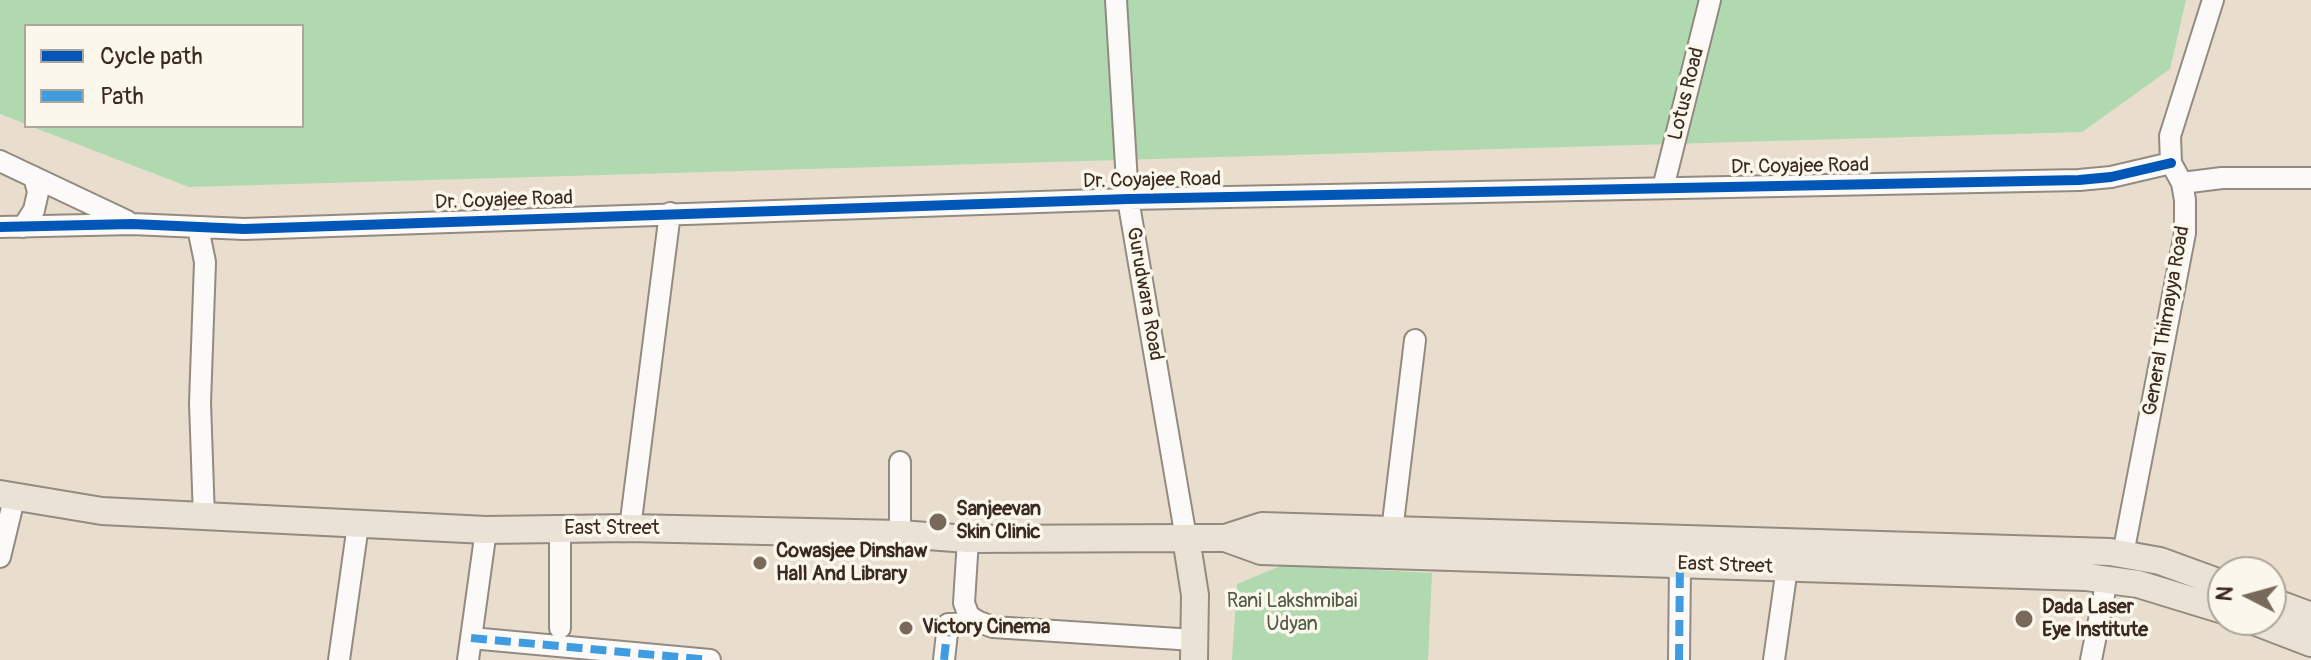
<!DOCTYPE html>
<html>
<head>
<meta charset="utf-8">
<style>
  body { margin:0 }
  #map { position:relative; width:2311px; height:660px; overflow:hidden; background:#e9ddcd; font-family:Pangolin,sans-serif }
  canvas { display:block }
  .legend { position:absolute; left:24px; top:24px; width:280px; height:104px; box-sizing:border-box; background:#fbf7ec; border:2px solid #aea59a; margin:0; padding:10px 14px; list-style:none; font-size:24px; color:#3b2a1e }
  .legend li { display:flex; align-items:center; gap:16px; height:40px }
  .legend b { width:40px; border:2px solid #aea59a }
  .north { position:absolute; left:2207px; top:556px; width:80px; height:80px; box-sizing:border-box; background:#fbf7ec; border:2px solid #aea59a; border-radius:50%; rotate:276deg; font-size:22px; font-weight:700; line-height:32px; text-align:center; color:#3b2a1e }
  .north::after { content:''; display:block; margin:auto; width:28px; height:36px; background:#78695b; clip-path:polygon(50% 0,100% 100%,50% 72%,0 100%) }
</style>
</head>
<body>
<div id="map">
<canvas width="2311" height="660"></canvas>
<ul class="legend">
<li><b style="height:10px;background:#0057b8"></b>Cycle path</li>
<li><b style="height:10px;background:#3f9ce0"></b>Path</li>
</ul>
<div class="north">N</div>
</div>
<script>
const c = document.querySelector('canvas').getContext('2d');
c.lineJoin = 'round';
function fill(path, color) { c.fillStyle = color; c.fill(path, 'evenodd'); }
const shape = rows => new Path2D(rows.map(r => 'M' + r).join(''));
function strokePath(path, color, width, dash) { c.strokeStyle = color; c.lineWidth = width; c.lineCap = dash ? 'butt' : 'round'; c.setLineDash(dash || []); c.stroke(path); }
function label(font, color, halo, rows, align = 'center') {
  c.font = font + ' Pangolin,sans-serif'; c.lineWidth = 7; c.setLineDash([]); c.textBaseline = 'middle'; c.strokeStyle = halo; c.fillStyle = color; for (const [text, x, y, turn = 0] of rows) {
    c.save(); c.translate(x, y); c.rotate((+turn || 0) * Math.PI / 180); c.textAlign = isNaN(turn) ? turn : align; if (halo) c.strokeText(text, 0, 0); c.fillText(text, 0, 0); c.restore();
  }
}
fill(shape([
  [0,0,2186,0,2170,69,2082,132,189,187,30,126,302,126,302,26,26,26,26,124,0,114],
  [1283,565,1432,573,1428,660,1232,660,1237,584]
]), '#b0d9af');
const minor = shape([
  [1116,0,1128,199,1186,538],
  [0,161,127,221],
  [2182,183,2222,178,2311,178],
  [1663,188,1710,0],
  [0,227,132,224,244,229,1128,199,2079,180,2111,177,2171,163],
  [23,227,34,210,38,192,34,177],
  [198,228,205,262,200,403,204,518],
  [630,528,670,213],
  [560,529,560,628],
  [1392,531,1415,340],
  [900,534,900,462],
  [968,539,964,603,969,616,979,622,993,627,1194,640],
  [2123,554,2185,233,2185,200,2182,183,2171,163,2170,136,2213,0],
  [0,557,15,495],
  [471,638,710,660],
  [339,660,358,525],
  [468,660,486,530],
  [944,660,948,624,982,623],
  [1679,660,1680,564],
  [1774,660,1787,568],
  [2091,660,2107,580]
]);
const major = shape([
  [0,494,102,511,486,530,630,528,900,534,968,539,1186,538,1225,538,1262,526,2110,552,2160,561,2223,584],
  [1186,538,1195,595,1194,660],
  [1225,538,1261,551,2086,577,2138,584,2223,610],
  [2271,601,2311,616],
  [2251,620,2311,643]
]);
strokePath(minor, '#938a80', 24);
strokePath(major, '#938a80', 30);
strokePath(minor, '#fcfaf8', 20);
strokePath(major, '#ebe2d6', 26);
strokePath(shape([
  [471,638,710,660],
  [944,660,948,624,982,623],
  [1679,660,1680,564]
]), '#3f9ce0', 8, [16, 8]);
strokePath(shape([
  [0,227,132,224,244,229,1128,199,2079,180,2111,177,2171,163]
]), '#0057b8', 10);
for (const [x, y, r, color] of [
  [938,522,10,"#78695b"],
  [760,563,8,"#78695b"],
  [2024,619,10,"#78695b"],
  [906,628,8,"#78695b"]
]) { const dot = new Path2D(); dot.arc(x, y, r, 0, 2 * Math.PI); c.fillStyle = color; c.fill(dot); strokePath(dot, '#fbf7ec', 3); }
label('20px', '#3b2a1e', '#fbf7ec', [
  ["Lotus Road",1687,94,-76],
  ["Dr. Coyajee Road",1800,167,-1],
  ["Dr. Coyajee Road",1152,181,-1],
  ["Dr. Coyajee Road",504,201,-2],
  ["Gurudwara Road",1144,294,80],
  ["General Thimayya Road",2167,321,-80],
  ["East Street",612,529],
  ["East Street",1725,566,2]
]);
label('bold 20px', '#3b2a1e', '#fbf7ec', [
  ["Sanjeevan",956,510],
  ["Skin Clinic",956,533],
  ["Cowasjee Dinshaw",776,552],
  ["Hall And Library",776,575],
  ["Dada Laser",2042,608],
  ["Eye Institute",2042,631],
  ["Victory Cinema",922,628]
], 'left');
label('20px', '#505d42', '#fbf7ec', [
  ["Rani Lakshmibai",1292,602],
  ["Udyan",1292,625]
]);
</script>
</body>
</html>
